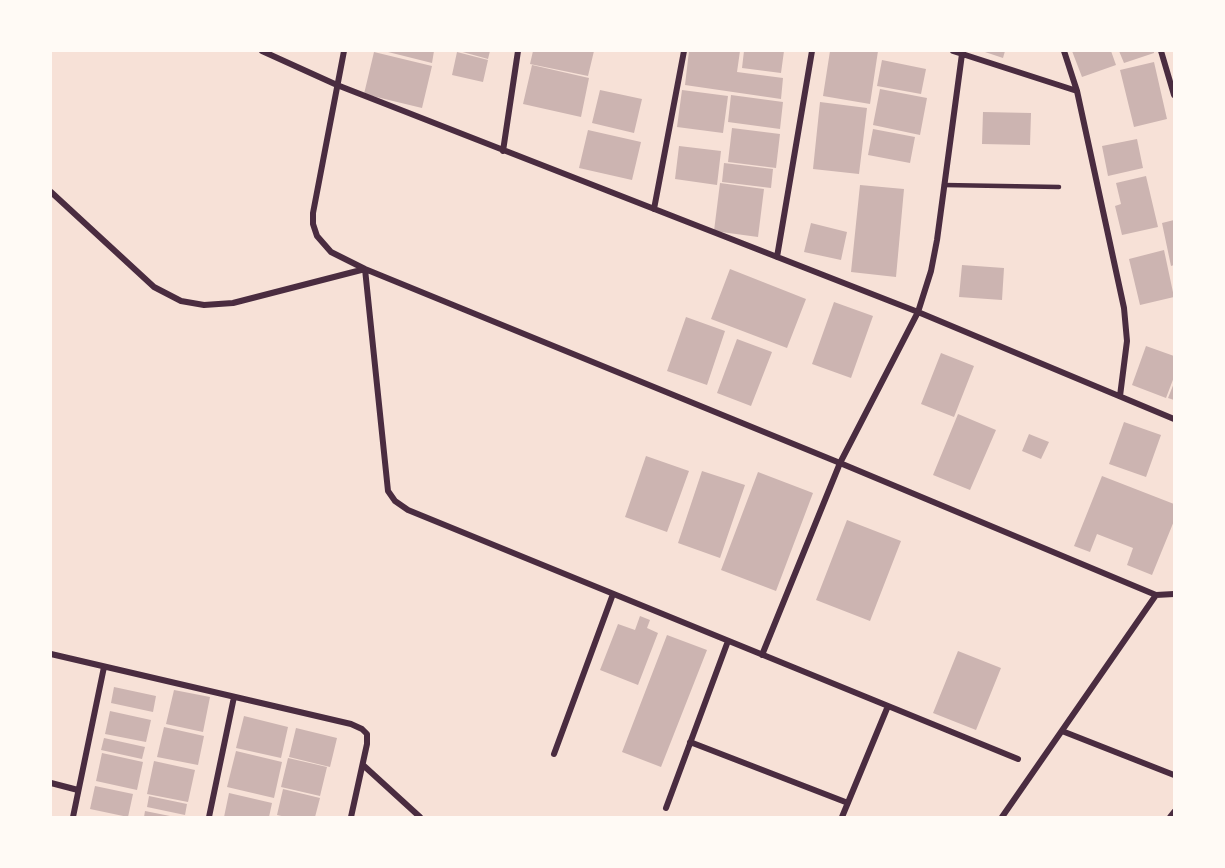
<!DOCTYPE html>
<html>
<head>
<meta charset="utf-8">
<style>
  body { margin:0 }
  #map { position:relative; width:1225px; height:868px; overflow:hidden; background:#f7e1d7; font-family:"Source Sans 3",sans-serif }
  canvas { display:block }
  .frame { position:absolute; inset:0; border:52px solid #fffaf5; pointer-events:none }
</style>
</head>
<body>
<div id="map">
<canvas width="1225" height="868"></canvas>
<div class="frame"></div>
</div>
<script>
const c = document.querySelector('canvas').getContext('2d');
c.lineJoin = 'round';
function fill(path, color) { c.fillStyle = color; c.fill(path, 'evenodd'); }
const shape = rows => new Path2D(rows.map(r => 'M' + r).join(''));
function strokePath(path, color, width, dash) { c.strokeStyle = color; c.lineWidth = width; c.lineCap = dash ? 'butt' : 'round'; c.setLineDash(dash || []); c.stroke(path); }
fill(shape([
  [384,51,434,51,432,63],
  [459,51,490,51,488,59],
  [533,51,594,51,588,76,530,64],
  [689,51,740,51,737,72,783,78,781,99,685,85],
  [744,51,784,51,781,73,742,68],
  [830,51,878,51,870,104,823,96],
  [982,51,1005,51,1003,58],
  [1072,51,1111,51,1116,65,1082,77],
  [1119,51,1154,51,1154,53,1124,63],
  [374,52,432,66,422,108,364,94],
  [457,52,488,60,483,82,452,75],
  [882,60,926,69,921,94,877,86],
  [1154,62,1167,119,1134,127,1120,70],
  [532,65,589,78,581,117,523,104],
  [880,89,927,98,920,135,873,125],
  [600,90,642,99,634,133,592,123],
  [682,90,728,96,723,133,677,127],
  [731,95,783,102,780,129,728,122],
  [820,102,867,108,859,174,813,169],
  [983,112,1031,113,1030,145,982,144],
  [732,128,780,134,776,168,728,162],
  [873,129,915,137,910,163,868,155],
  [588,130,641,142,632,180,579,168],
  [1137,139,1143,168,1108,176,1102,146],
  [679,146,721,151,717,185,675,179],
  [724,163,773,169,771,188,722,182],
  [1146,176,1158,227,1122,235,1115,206,1121,204,1116,183],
  [720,183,764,189,758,237,714,231],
  [860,185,904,189,896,277,851,272],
  [1174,220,1174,265,1171,266,1162,223],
  [811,223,847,232,841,260,804,252],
  [1164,250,1174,297,1140,305,1129,259],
  [962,265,1004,268,1002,300,959,297],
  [730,269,806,299,787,348,711,319],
  [834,302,873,316,851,378,812,364],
  [686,317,725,331,707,385,667,371],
  [737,339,772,352,751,406,717,393],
  [1146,346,1174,356,1174,377,1166,398,1132,385],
  [941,353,974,366,954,417,921,404],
  [1174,383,1174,400,1168,398],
  [958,414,996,430,970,490,933,475],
  [1124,422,1161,435,1146,477,1109,464],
  [1029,434,1049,442,1041,459,1022,451],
  [646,456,689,471,667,532,625,517],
  [702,471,745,485,720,558,678,543],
  [758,472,813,493,776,591,721,570],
  [1102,476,1174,504,1174,521,1152,575,1127,565,1133,548,1097,534,1090,552,1074,546],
  [847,520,901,541,870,621,816,600],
  [640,616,650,620,647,628,658,633,638,685,600,670,618,624,635,630],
  [667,635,707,650,661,767,622,752],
  [958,651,1001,668,976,730,933,713],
  [114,687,156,696,153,712,111,703],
  [174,690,210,697,203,732,166,724],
  [110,711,151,720,146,742,105,734],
  [244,716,288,727,281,758,236,748],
  [164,727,204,736,198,765,157,757],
  [296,728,337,738,330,767,289,757],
  [104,738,145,747,142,759,101,750],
  [236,751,282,762,274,798,227,787],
  [102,753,143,762,137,790,96,781],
  [288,758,327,767,320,796,281,787],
  [154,761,195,770,188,802,147,794],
  [95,786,133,794,128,817,90,809],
  [283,789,320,798,315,817,286,817,277,815],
  [229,793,272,803,269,817,224,817],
  [149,796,187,804,185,815,147,807],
  [145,811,170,816,170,817,144,817]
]), '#ccb4b1');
strokePath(shape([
  [944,185,1059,187]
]), '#4a2c40', 4.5);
strokePath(shape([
  [262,51,337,85,918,312,1174,419],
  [344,51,313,213,313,224,317,236,331,252,365,269,840,463,1156,595,1174,594],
  [953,51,1077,91],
  [1064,51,1077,91,1124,308,1127,341,1120,396],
  [1161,51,1174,95],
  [503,151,518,51],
  [51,192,154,287,181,301,204,305,233,303,365,269,388,491,395,501,408,510,1018,759],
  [654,209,684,51],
  [777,257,812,51],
  [51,654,351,724,362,729,367,734,367,744,351,817],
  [762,655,840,463,918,312,931,271,937,240,962,54],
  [1062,731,1174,775],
  [690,742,848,803],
  [554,754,613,594],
  [363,765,420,817],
  [51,783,78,790],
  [666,808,728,641],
  [73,817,104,667],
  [209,817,234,697],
  [842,817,888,706],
  [1002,817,1156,595],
  [1170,817,1174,812]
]), '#4a2c40', 6);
</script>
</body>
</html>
